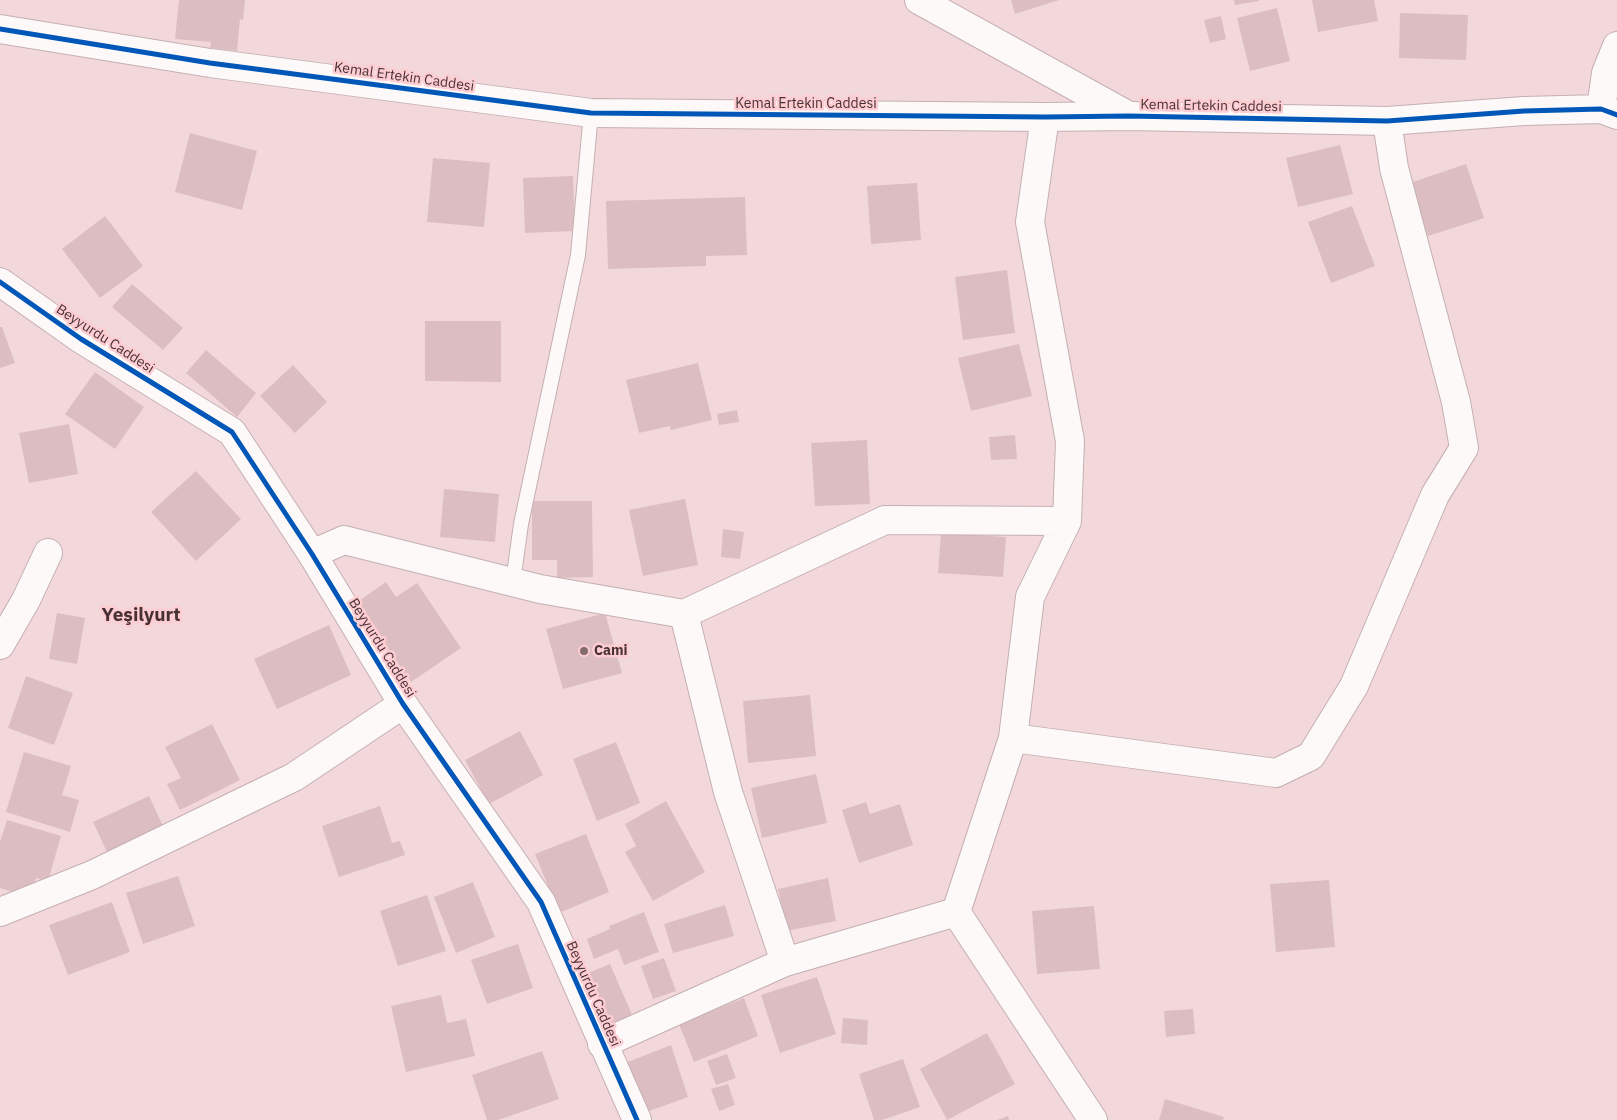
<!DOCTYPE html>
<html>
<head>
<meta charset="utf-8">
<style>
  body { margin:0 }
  canvas { display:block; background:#f2d8da }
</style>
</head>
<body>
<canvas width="1617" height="1120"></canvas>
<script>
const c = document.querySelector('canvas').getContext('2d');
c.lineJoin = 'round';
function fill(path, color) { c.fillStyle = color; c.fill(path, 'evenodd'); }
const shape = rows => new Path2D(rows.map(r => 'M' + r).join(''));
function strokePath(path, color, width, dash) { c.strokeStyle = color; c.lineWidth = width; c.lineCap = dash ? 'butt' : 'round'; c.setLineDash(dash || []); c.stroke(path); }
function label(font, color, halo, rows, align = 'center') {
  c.font = font + ' "IBM Plex Sans",sans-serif'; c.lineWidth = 5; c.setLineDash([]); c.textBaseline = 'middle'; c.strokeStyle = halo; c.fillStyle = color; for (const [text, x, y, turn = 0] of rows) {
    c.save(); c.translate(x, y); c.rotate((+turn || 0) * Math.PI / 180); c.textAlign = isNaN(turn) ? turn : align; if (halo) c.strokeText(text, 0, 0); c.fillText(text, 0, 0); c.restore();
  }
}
fill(shape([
  [179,0,245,0,243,20,240,19,237,51,210,48,211,42,175,39],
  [1011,0,1059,0,1015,14],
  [1234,0,1259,0,1259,1,1235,5],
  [1312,0,1374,0,1378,21,1318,32],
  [1277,8,1290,61,1250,71,1237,18],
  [1400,13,1468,15,1466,60,1399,58],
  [1221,16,1226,39,1210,43,1204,20],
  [190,133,257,151,242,210,175,192],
  [1340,145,1353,194,1298,207,1286,158],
  [433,158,490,163,484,227,427,222],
  [1466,164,1484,218,1428,236,1410,183],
  [573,176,575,231,525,233,523,178],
  [917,183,921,240,871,244,867,186],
  [745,197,747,255,706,256,706,266,608,269,606,201],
  [1352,206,1375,266,1331,283,1308,222],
  [105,216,143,266,100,298,62,249],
  [1007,270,1015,333,963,340,955,277],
  [132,284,183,328,163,350,112,307],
  [425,321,501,321,501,382,425,381],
  [0,327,2,327,15,363,0,368],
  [1019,344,1032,396,971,411,958,358],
  [206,350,256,393,237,417,186,373],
  [698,363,712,420,671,430,670,426,639,433,626,380],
  [293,365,327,402,295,433,260,396],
  [95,372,144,407,115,449,65,414],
  [737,410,739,422,719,425,717,414],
  [69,424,78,474,29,483,19,433],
  [1015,435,1017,459,991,460,989,437],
  [867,440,870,504,815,506,811,443],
  [196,471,241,519,196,561,151,512],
  [444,489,499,494,495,542,440,537],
  [685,499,698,565,643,576,629,510],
  [532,501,592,501,593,577,557,578,557,560,532,560],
  [723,529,744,532,740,559,721,557],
  [941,533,1006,537,1003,577,938,573],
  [386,582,396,597,417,583,461,648,411,682,356,603],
  [57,613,85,618,77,664,49,659],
  [605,613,622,673,563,689,546,629],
  [329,625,351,675,277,709,254,659],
  [26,676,73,693,54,745,8,728],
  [810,695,816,756,748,763,743,701],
  [212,724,240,780,180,810,167,784,181,778,165,747],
  [520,731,543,775,489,804,465,760],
  [616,742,640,803,597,821,573,759],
  [24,752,71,766,62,795,79,800,70,832,6,812],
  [816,774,827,823,762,838,751,788],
  [149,796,163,826,107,852,93,822],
  [666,801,705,872,653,901,625,852,636,846,625,824],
  [866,802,870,814,900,804,913,845,859,863,842,810],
  [380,806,392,843,400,841,405,855,339,877,322,826],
  [7,820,61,836,48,881,36,878,30,897,0,888,0,842],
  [586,834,609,892,559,913,535,854],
  [178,876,195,926,143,944,126,893],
  [828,878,836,921,787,931,778,889],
  [1329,880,1335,947,1276,952,1270,884],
  [473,882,495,937,456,953,434,897],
  [427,895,446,951,398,966,380,911],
  [112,902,130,952,68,975,49,925],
  [725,905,734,936,673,953,664,924],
  [1094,906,1100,969,1037,974,1032,911],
  [644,912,659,952,624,965,618,949,594,959,587,939,610,929,609,926],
  [518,944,533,988,487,1004,471,960],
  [664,958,676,991,653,999,641,966],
  [610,964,633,1017,610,1026,588,973],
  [817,977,836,1034,780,1053,761,995],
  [441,995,447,1023,466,1019,475,1056,406,1072,391,1006],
  [744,998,758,1036,694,1062,679,1024],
  [1193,1009,1195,1034,1166,1037,1164,1011],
  [843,1018,868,1020,867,1045,841,1043],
  [987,1033,1015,1084,947,1120,920,1069],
  [671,1045,688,1097,641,1114,623,1064],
  [542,1051,559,1099,498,1120,487,1120,472,1075],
  [727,1054,736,1078,716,1085,707,1061],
  [903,1059,920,1107,882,1120,874,1120,859,1074],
  [728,1084,735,1105,719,1111,711,1089],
  [1165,1099,1224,1117,1223,1120,1159,1120],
  [1008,1116,1009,1120,997,1120]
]), '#dcbec2');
const lane = shape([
  [513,582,521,524,578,255,591,113]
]);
const street = shape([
  [919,0,1129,116],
  [1045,117,1030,222,1070,441,1067,521,1030,597,1013,738,956,912,1093,1120],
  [312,554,344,540,540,589,684,614,885,520,1067,521],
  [684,614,728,792,785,962],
  [0,645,26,600,48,553],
  [1013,738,1276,773,1311,756,1354,686,1435,495,1464,448,1456,402,1394,168,1387,121],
  [0,912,92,875,294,777,403,704],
  [602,1044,785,962,956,912]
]);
const secondary = shape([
  [0,29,210,63,591,113,1045,117,1129,116,1387,121,1524,111,1601,109,1617,115],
  [1601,109,1606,73,1617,46],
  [0,282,81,339,232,432,312,554,403,704,541,902,637,1120]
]);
strokePath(lane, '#c5afb1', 16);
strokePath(street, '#c5afb1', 30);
strokePath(secondary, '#c5afb1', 30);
strokePath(lane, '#fdf9f9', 14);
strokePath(street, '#fdf9f9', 28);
strokePath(secondary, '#fdf9f9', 28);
strokePath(shape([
  [0,29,210,63,591,113,1045,117,1129,116,1387,121,1524,111,1601,109,1617,115],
  [0,282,81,339,232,432,312,554,403,704,541,902,637,1120]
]), '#0057b8', 5);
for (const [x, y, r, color] of [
  [584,651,5,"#846b6e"]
]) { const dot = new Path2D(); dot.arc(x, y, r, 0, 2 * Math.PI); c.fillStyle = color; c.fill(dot); strokePath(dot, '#fdcdd2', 2); }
label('14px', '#483134', '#fdcdd2', [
  ["Kemal Ertekin Caddesi",404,77,8],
  ["Kemal Ertekin Caddesi",806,104],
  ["Kemal Ertekin Caddesi",1211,106,1],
  ["Beyyurdu Caddesi",105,339,33],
  ["Beyyurdu Caddesi",382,648,58],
  ["Beyyurdu Caddesi",593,994,66]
]);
label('bold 14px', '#483134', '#fdcdd2', [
  ["Cami",594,651]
], 'left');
label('bold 19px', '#483134', '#fdcdd2', [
  ["Yeşilyurt",141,616]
]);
</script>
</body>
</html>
